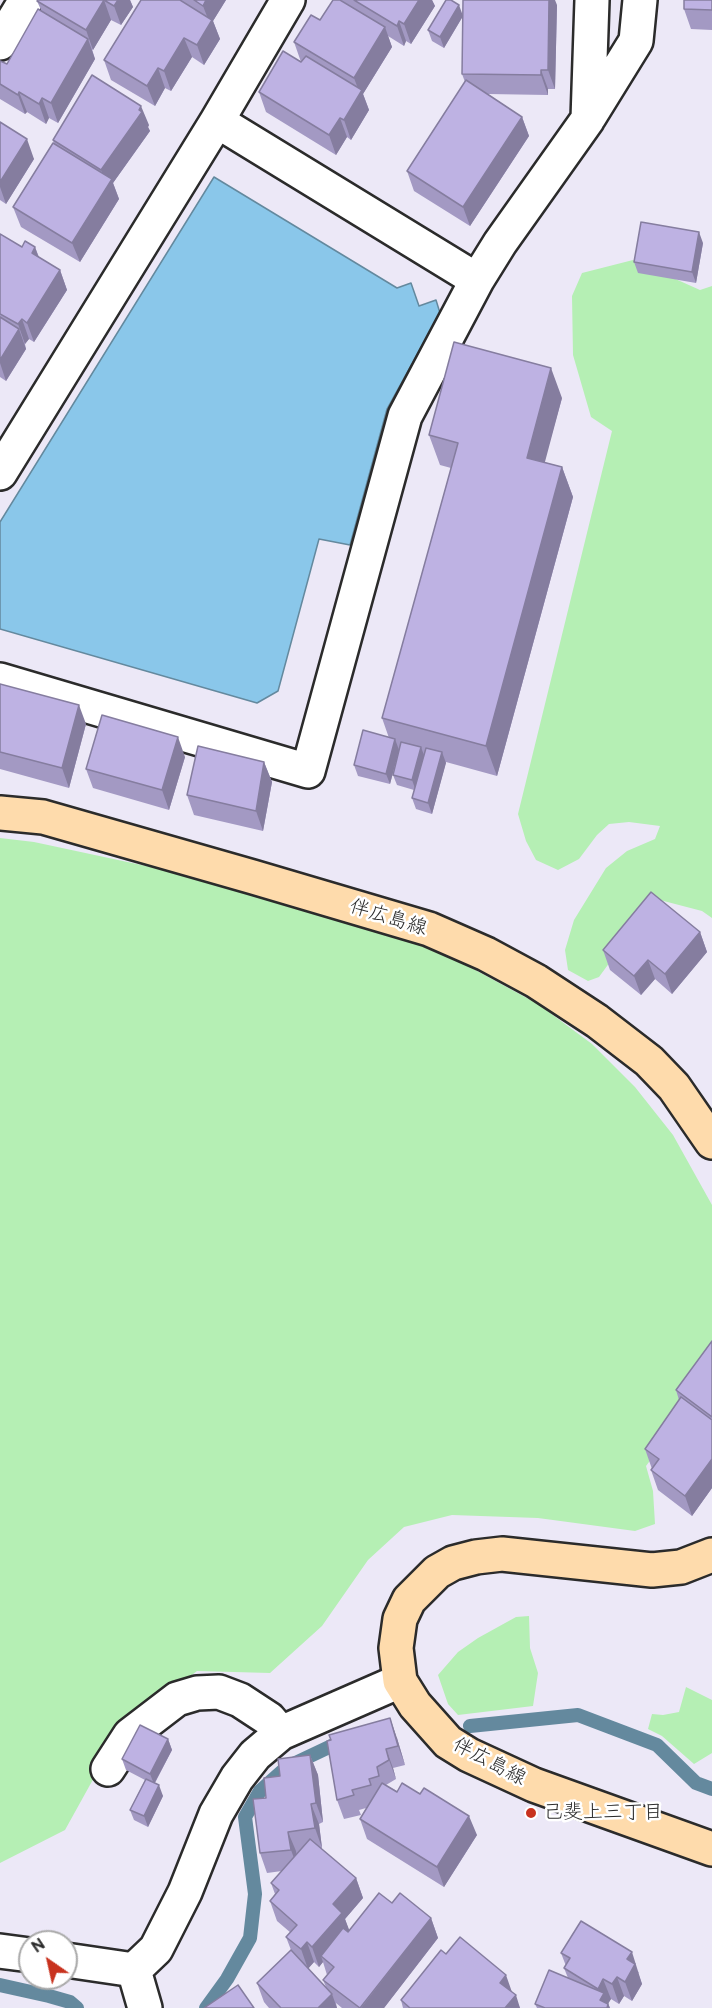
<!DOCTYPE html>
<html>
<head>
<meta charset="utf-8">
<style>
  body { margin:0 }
  #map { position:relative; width:712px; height:2008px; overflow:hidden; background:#ece8f7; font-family:"Balsamiq Sans",sans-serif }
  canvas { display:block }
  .north { position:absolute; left:18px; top:1930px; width:60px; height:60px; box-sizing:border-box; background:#fff; border:2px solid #aaa; border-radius:50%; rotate:326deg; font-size:16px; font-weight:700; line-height:24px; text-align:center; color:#2b2b2b }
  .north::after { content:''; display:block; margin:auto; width:21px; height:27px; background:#c8321e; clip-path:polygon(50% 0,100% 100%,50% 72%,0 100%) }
</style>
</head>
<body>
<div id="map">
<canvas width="712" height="2008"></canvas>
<div class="north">N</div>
</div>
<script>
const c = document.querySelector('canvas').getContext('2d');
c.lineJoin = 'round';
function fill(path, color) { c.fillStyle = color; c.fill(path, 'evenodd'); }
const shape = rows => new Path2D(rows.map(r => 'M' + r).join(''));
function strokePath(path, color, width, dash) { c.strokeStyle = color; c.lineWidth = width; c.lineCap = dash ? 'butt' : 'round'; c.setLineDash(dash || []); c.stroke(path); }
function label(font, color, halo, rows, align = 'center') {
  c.font = font + ' "Balsamiq Sans","Klee One",sans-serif'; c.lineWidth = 5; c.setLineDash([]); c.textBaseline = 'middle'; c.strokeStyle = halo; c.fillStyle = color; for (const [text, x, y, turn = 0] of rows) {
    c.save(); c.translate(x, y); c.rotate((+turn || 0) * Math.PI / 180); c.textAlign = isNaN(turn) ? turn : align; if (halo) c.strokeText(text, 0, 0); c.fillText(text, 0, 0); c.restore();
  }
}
fill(shape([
  [633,260,700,290,712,286,712,918,702,911,656,899,599,977,588,981,568,970,565,950,574,920,606,868,627,851,655,839,660,826,629,822,609,824,597,835,579,859,558,870,536,860,526,841,518,814,612,431,591,417,573,355,572,296,582,273],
  [0,838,34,842,291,897,393,931,442,952,538,1004,592,1044,635,1087,673,1135,712,1205,712,1378,646,1466,653,1491,655,1524,635,1531,538,1518,452,1515,404,1527,368,1560,322,1626,270,1673,197,1671,121,1729,65,1830,0,1863],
  [529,1616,530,1648,538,1673,533,1706,458,1715,448,1704,438,1675,458,1652,478,1638,516,1617],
  [686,1687,712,1700,712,1753,694,1764,662,1736,648,1729,652,1714,663,1715,679,1712]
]), '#b5efb4');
const water = shape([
  [214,177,397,288,411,283,419,306,436,300,440,313,387,409,350,545,319,539,278,691,257,703,0,629,0,522,214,177]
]);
fill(water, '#8ac7ea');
strokePath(water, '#64899e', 1.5);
strokePath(shape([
  [470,1726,578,1715,657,1745,696,1783,712,1789],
  [0,1985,49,1996,70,2002,77,2008],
  [206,2008,227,1979,250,1938,255,1894,245,1817,260,1791,287,1767,344,1740]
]), '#64899e', 14);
const minor = shape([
  [0,43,26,0],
  [589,117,636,41,640,0],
  [217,121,477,280],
  [0,473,217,121,288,0],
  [0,680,308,771,405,416,477,280,500,243,588,119,592,0],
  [108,1769,130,1735,177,1699,197,1693,219,1692,240,1700,269,1719,281,1733],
  [0,1951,30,1955],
  [66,1960,134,1970,156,1949,185,1892,216,1814,237,1778,255,1755,281,1733,400,1681],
  [134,1970,145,2008]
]);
const major = shape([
  [0,813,43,817,253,877,429,929,486,954,536,981,597,1021,649,1061,674,1087,712,1142],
  [712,1555,681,1567,652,1570,502,1554,476,1557,453,1563,437,1572,409,1600,400,1619,396,1648,400,1681,415,1705,448,1742,469,1755,534,1785,712,1849]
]);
strokePath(minor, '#2b2b2b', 38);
strokePath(major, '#2b2b2b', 38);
strokePath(minor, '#fff', 33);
strokePath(major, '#fedbac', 33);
fill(shape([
  [130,0,133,7,121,25,111,20,93,50,92,49,95,59,58,123,49,118,46,124,27,112,25,114,0,99,0,61,7,64,41,10,37,1],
  [141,0,226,0,213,21,220,39,204,65,192,57,171,91,165,88,155,106,111,80,104,60],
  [341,0,432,0,435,6,411,44,406,41,404,46,388,36,392,47,363,94,369,110,351,140,347,137,336,155,266,112,259,92,301,62,294,42,342,1],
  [712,0,712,30,691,29,684,9],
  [557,5,555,89,548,89,548,95,488,94,522,117,529,136,470,226,414,191,407,171,465,82,462,74,463,16,444,48,432,41,428,30,463,15],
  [0,122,34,159,6,204,0,200],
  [149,125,148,127,150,131,113,183,119,199,80,262,21,227,13,207,54,144,53,140],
  [0,234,22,247,35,247,39,257,60,270,67,290,34,342,29,339,25,344,26,349,6,381,0,377],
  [703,243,696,283,638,273,634,262],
  [562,398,544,462,562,467,573,497,497,776,446,762,432,814,416,809,412,798,414,790,397,785,393,775,399,750,390,784,358,776,354,765,389,738,382,718,451,468,440,465,429,435],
  [0,684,86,724,69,788,0,769],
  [185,757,169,810,93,788,86,769],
  [264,762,272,782,263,831,194,815,187,795],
  [700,932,707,952,672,994,655,979,641,995,610,970,603,950],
  [712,1341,712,1488,692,1516,658,1490,651,1470,652,1469,645,1449,679,1400,676,1390],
  [397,1738,405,1765,393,1768,396,1779,386,1785,477,1835,444,1887,367,1839,360,1819,366,1808,359,1810,361,1815,344,1819,337,1800],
  [168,1739,172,1750,155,1783,163,1796,148,1827,134,1820,130,1810,145,1780,126,1770,122,1759],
  [310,1755,318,1775,323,1822,319,1824,322,1848,320,1848,356,1878,363,1898,345,1919,349,1931,392,1903,431,1918,438,1938,384,2008,342,2008,336,2003,337,2008,269,2008,264,2002,257,1983,291,1950,286,1937,291,1933,277,1921,270,1901,275,1894,271,1883,282,1871,267,1873,260,1853,266,1798,280,1776],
  [314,1962,319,1967,323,1962,327,1975,323,1980,326,1987,308,1968],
  [561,1953,639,1972,638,1973,642,1984,632,2001,624,1996,619,2004,611,1999,608,2003,610,2008,537,2008,535,2004,568,1978,564,1968,566,1966],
  [446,1954,512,1992,520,2008,403,2008,401,2000]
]), '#a399c3');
fill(shape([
  [104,0,111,20,93,50,86,30],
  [118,0,130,0,133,7,121,25,114,6],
  [206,0,226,0,213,21,220,39,204,65,197,45,210,24,203,6],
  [419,0,432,0,435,6,411,44,404,24],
  [548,0,555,0,557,5,555,89,548,70],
  [459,5,463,16,444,48,440,37],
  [399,21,406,41,404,46,397,26],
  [385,27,392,47,363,94,369,110,351,140,344,120,360,94,354,78],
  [184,38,192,57,171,91,164,71],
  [88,39,95,59,58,123,51,103],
  [158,68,165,88,155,106,147,86],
  [541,70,548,89,548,95,541,75],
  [19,92,27,112,25,114,18,95],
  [42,98,49,118,46,124,39,104],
  [141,106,149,125,148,127,150,131,113,183,119,199,80,262,72,243,107,186,101,170],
  [522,117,529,136,470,226,463,207],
  [340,118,347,137,336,155,329,135],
  [27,139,34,159,6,204,0,187,0,182],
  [699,232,703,243,696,283,692,272],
  [35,247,42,267,32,253],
  [60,270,67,290,34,342,27,323],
  [22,319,29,339,25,344,18,324],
  [19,329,26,349,6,381,0,363,0,360],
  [551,368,562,398,538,488,527,458],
  [562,467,573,497,497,776,486,746],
  [79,705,86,724,69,788,62,768],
  [178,737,185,757,169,810,162,790],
  [395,739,399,750,390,784,386,774],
  [421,747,425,758,416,791,412,780],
  [442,752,446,763,432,814,428,803],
  [264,762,272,782,263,831,256,811],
  [700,932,707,952,672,994,665,974],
  [648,960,655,979,641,995,634,976],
  [712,1459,712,1488,692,1516,685,1496],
  [390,1718,397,1738,405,1765,398,1746],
  [168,1739,172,1750,154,1784,150,1774],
  [386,1749,393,1768,396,1779,389,1760],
  [310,1755,318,1775,323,1822,316,1803],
  [159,1785,163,1796,148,1827,144,1816],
  [311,1804,319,1824,322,1848,315,1828],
  [469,1816,477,1835,444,1887,437,1867],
  [288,1832,296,1851,298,1869,291,1850],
  [356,1878,363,1898,345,1919,350,1932,321,1956,323,1962,319,1967,312,1947,333,1904],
  [431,1918,438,1938,384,2008,361,2008],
  [307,1942,314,1962,308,1969,301,1949],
  [632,1952,642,1984,632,2001,625,1982,627,1959],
  [506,1975,513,1995,500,1983],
  [617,1977,624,1996,619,2004,612,1984],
  [603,1979,611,1999,608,2004,610,2008,603,2008,600,2000,601,1998,598,1989],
  [332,1994,337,2008,318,2008],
  [516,1995,520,2008,505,2008]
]), '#857d9f');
const building = shape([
  [38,0,118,0,114,6,104,0,86,30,37,1,38,0],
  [141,0,180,0,212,20,197,45,184,38,164,71,158,68,147,86,104,60,141,0],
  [194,0,206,0,203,6,194,0],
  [333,0,340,0,385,27,354,78,294,42,311,15,320,20,333,0],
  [354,0,419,0,404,24,399,21,397,26,354,0],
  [446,0,451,0,459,5,440,37,428,30,446,0],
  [463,0,549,0,548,70,541,70,541,75,462,74,463,0],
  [684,0,712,0,712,10,684,9,684,0],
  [38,9,88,39,51,103,42,98,39,104,19,92,18,95,0,84,0,61,7,64,38,9],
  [283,51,301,62,306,56,362,90,344,120,340,118,329,135,259,92,283,51],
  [92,75,141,106,139,110,142,112,101,170,53,140,92,75],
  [466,80,522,117,463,207,407,171,466,80],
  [0,122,27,139,0,182,0,122],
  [53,143,112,179,72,243,13,207,53,143],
  [641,222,699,232,692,272,634,262,641,222],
  [0,234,22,247,25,241,35,247,32,253,60,270,27,323,22,319,18,324,0,314,0,234],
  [0,317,19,329,0,360,0,317],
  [454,342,551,368,527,458,562,467,486,746,382,718,458,443,429,435,454,342],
  [0,684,79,705,62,768,0,752,0,684],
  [102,715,178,737,162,790,86,769,102,715],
  [363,730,395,739,386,774,354,765,363,730],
  [401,742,421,747,412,780,393,775,401,742],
  [198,746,264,762,256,811,187,795,198,746],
  [426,748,442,752,428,803,412,798,426,748],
  [651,892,700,932,665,974,648,960,634,976,603,950,651,892],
  [712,1341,712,1417,676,1390,712,1341],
  [681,1397,712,1420,712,1459,685,1496,651,1470,659,1459,645,1449,681,1397],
  [390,1718,398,1746,386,1749,389,1760,377,1767,379,1776,369,1779,371,1785,352,1790,354,1795,337,1800,327,1741,331,1740,329,1735,390,1718],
  [140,1725,168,1739,150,1774,122,1759,140,1725],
  [310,1755,316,1803,311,1804,315,1828,288,1832,291,1850,260,1853,253,1799,266,1798,264,1778,280,1776,278,1759,310,1755],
  [146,1779,159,1785,144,1816,130,1810,146,1779],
  [382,1783,397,1792,402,1783,420,1794,424,1788,469,1816,437,1867,360,1819,382,1783],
  [310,1839,356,1878,333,1904,342,1913,312,1947,307,1942,301,1949,286,1937,297,1925,270,1901,279,1890,271,1883,310,1839],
  [379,1893,392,1903,400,1893,431,1918,360,2008,323,1980,334,1967,321,1956,343,1928,348,1932,379,1893],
  [581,1921,632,1952,627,1959,635,1964,625,1982,617,1977,612,1984,603,1979,598,1989,564,1968,570,1958,561,1953,581,1921],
  [460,1937,506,1975,500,1983,516,1995,505,2008,410,2008,401,2000,441,1950,446,1954,460,1937],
  [291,1950,332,1994,318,2008,281,2008,257,1983,291,1950],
  [549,1970,604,1993,600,2000,608,2004,607,2008,545,2008,535,2004,549,1970],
  [238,1985,254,2008,204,2008,238,1985]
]);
fill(building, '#beb2e3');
strokePath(building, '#857d9f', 1.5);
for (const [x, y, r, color] of [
  [531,1813,6,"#c8321e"]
]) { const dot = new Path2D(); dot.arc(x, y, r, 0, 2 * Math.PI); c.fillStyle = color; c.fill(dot); strokePath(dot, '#fff', 2); }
label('20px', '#2b2b2b', '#fff', [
  ["伴広島線",388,918,17],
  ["伴広島線",489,1762,28]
]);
label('20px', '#2b2b2b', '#fff', [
  ["己斐上三丁目",543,1813]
], 'left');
</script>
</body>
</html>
